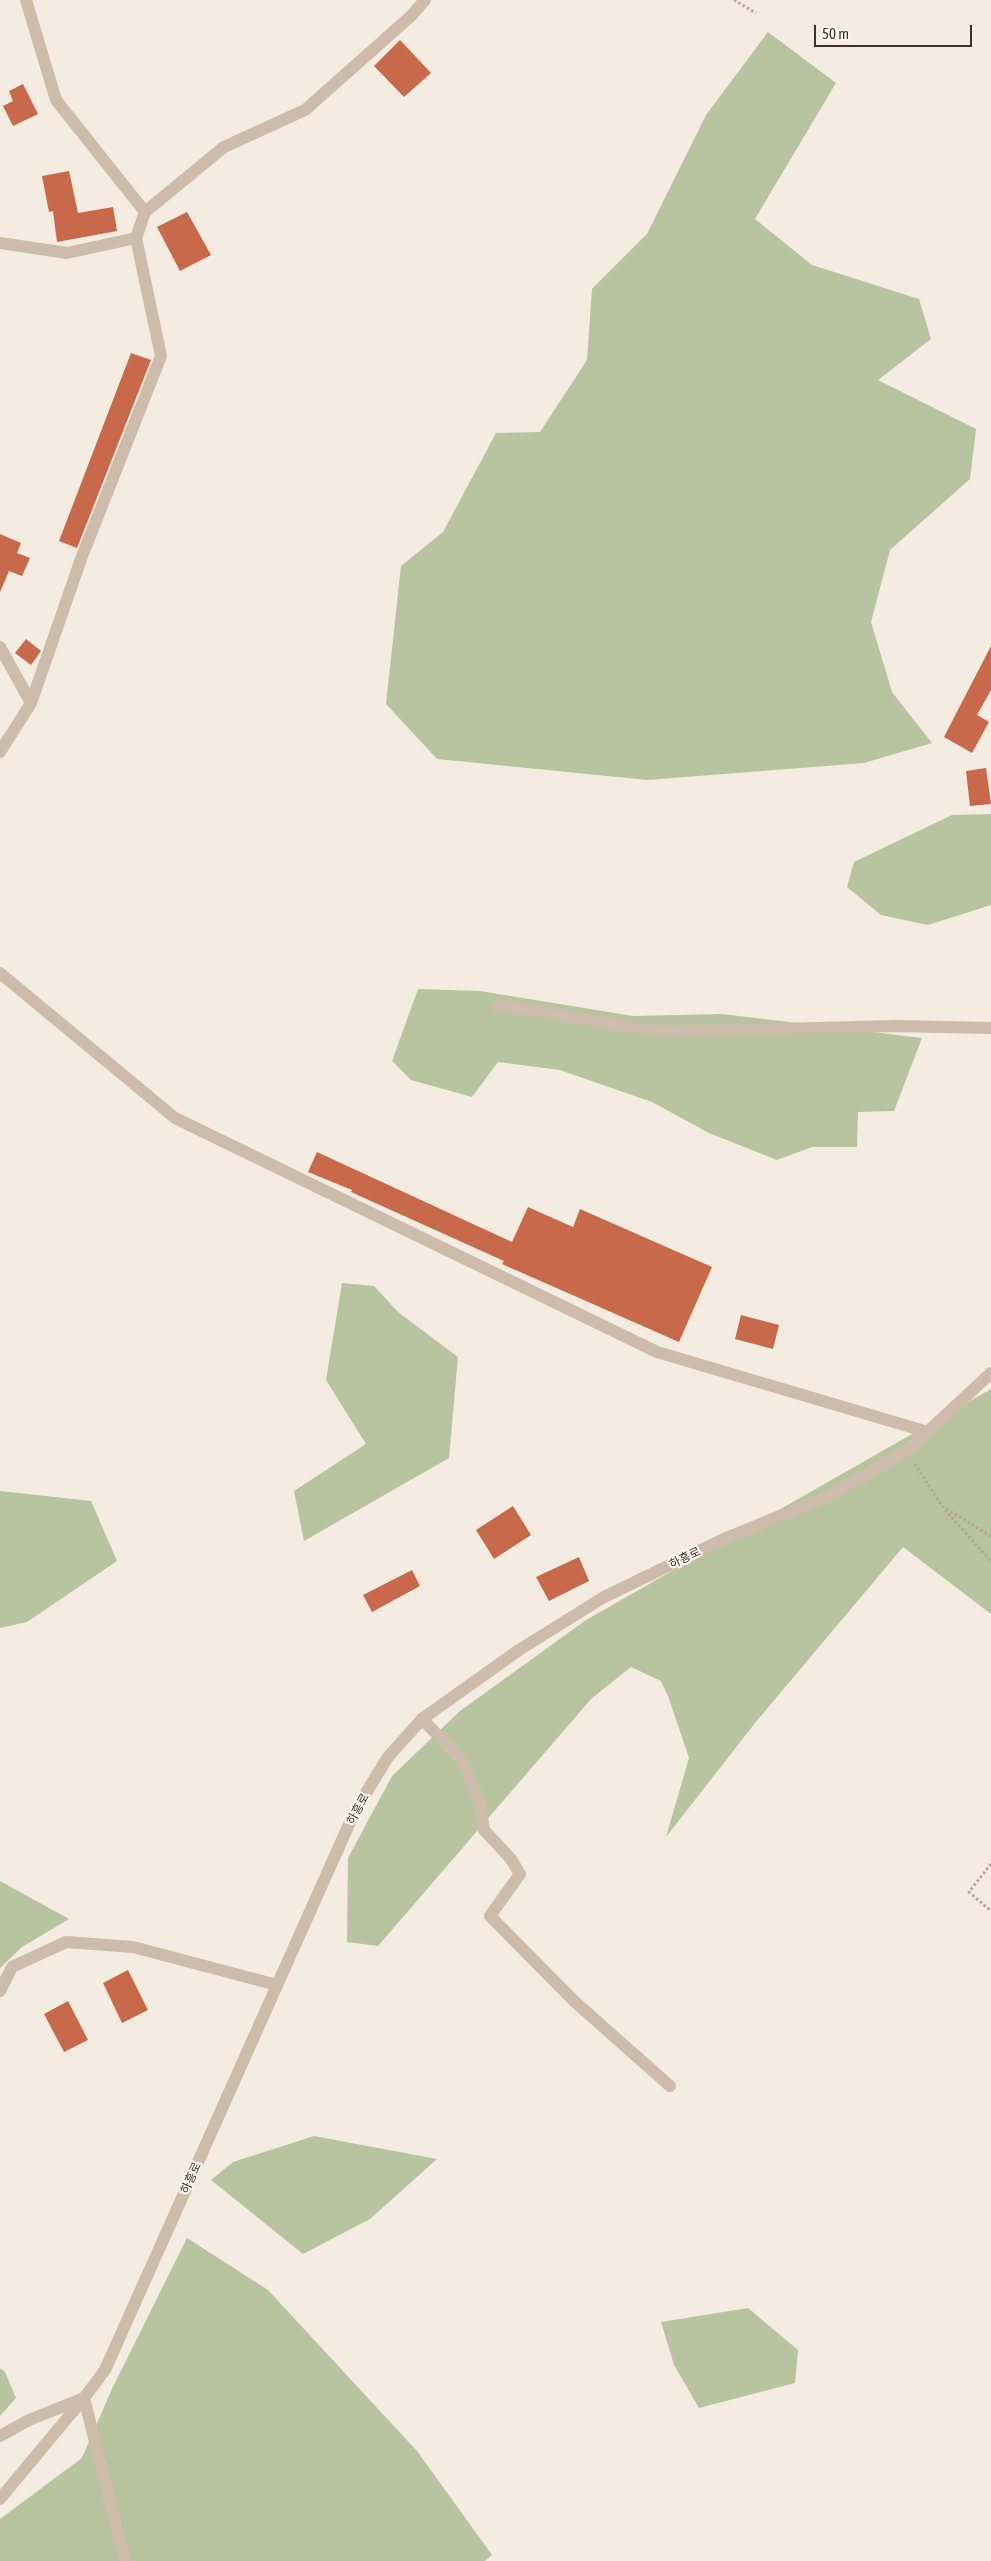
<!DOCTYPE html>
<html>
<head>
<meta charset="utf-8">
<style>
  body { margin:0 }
  #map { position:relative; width:991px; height:2561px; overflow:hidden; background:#f4ebe1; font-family:"Asap Condensed",sans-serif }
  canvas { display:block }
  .scale { position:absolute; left:814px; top:25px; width:158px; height:22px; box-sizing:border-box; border:2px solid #3b302b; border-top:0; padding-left:6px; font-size:15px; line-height:18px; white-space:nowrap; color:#3b302b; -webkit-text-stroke:4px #fbf5ee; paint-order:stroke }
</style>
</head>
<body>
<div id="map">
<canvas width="991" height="2561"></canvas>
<div class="scale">50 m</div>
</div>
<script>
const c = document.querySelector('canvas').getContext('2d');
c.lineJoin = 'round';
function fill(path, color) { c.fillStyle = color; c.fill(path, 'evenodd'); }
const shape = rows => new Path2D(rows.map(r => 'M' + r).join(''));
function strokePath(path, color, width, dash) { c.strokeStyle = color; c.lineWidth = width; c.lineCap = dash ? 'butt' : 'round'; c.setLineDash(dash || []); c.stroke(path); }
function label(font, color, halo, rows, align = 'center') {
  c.font = font + ' "Asap Condensed","Noto Sans KR",sans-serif'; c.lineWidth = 4.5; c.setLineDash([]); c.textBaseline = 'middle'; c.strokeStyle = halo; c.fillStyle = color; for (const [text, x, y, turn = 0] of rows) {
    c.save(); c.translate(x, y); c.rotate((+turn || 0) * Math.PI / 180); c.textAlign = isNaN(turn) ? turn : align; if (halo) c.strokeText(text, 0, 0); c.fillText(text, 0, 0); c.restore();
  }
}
fill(shape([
  [768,32,836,83,755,219,812,265,919,299,931,339,878,380,976,429,970,479,890,550,871,622,892,692,932,743,864,763,647,780,437,759,386,704,401,566,443,532,496,433,540,432,587,360,592,289,647,234,706,115],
  [991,814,991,905,928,925,881,915,847,887,854,862,952,815],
  [418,989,480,991,633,1016,722,1014,922,1038,894,1111,858,1112,857,1147,812,1147,777,1160,709,1133,652,1102,560,1070,498,1062,472,1097,411,1080,392,1061],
  [342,1283,374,1286,398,1312,458,1357,449,1458,304,1541,294,1491,366,1444,326,1380],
  [991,1389,991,1614,903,1547,755,1723,666,1837,689,1758,668,1696,661,1681,631,1667,591,1699,378,1946,347,1942,348,1858,392,1776,460,1711,586,1620],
  [0,1491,91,1501,117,1561,27,1622,0,1628],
  [0,1881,69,1919,22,1947,0,1968],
  [314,2136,437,2159,370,2219,303,2254,211,2180,233,2162],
  [187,2238,268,2290,417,2451,492,2555,485,2561,0,2561,0,2519,82,2458,111,2391],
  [748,2308,798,2350,795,2383,699,2408,674,2365,661,2322],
  [0,2368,5,2372,16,2398,0,2416]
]), '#b8c4a0');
fill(shape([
  [400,40,431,73,404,97,374,66],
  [23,84,38,114,13,126,3,106,13,101,9,91],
  [69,171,78,213,113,207,117,231,57,242,53,211,49,212,42,176],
  [187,212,211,255,180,271,157,227],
  [131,353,151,360,77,548,59,541],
  [0,534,21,543,17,553,30,558,22,576,9,571,0,592],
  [26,639,41,651,31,665,15,653],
  [991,646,991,690,977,715,989,722,972,753,944,737],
  [986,768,991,804,970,806,966,771],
  [317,1152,512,1242,528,1207,573,1227,580,1209,712,1267,679,1342,502,1264,504,1261,351,1192,352,1190,308,1172],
  [741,1315,779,1325,773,1349,735,1339],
  [513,1506,531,1535,494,1559,476,1530],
  [579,1557,589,1581,549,1601,536,1577],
  [412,1570,420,1586,372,1612,363,1595],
  [128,1970,148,2010,122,2023,103,1983],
  [68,2001,88,2040,64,2052,44,2014]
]), '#c8694b');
strokePath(shape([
  [734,0,756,13],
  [915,1464,942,1506,991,1536],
  [945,1510,991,1561],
  [991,1864,969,1892,991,1911]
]), '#b9a596', 3, [2.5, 2.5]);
strokePath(shape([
  [498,1005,661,1032,895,1026,991,1028],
  [422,1719,462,1760,480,1803,484,1830,511,1859,520,1874,490,1916,574,2001,670,2086],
  [0,1991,12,1967,66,1942,133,1947,277,1985],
  [0,2436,29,2420,84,2398]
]), '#cdbbac', 12);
strokePath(shape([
  [26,0,56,100,145,212],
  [0,243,67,253,136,238],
  [0,647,31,703],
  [0,752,31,703,81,559,161,356,136,238,145,212,224,147,305,110,411,16,425,0],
  [0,973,175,1118,657,1352,928,1432],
  [84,2398,125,2561]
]), '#cdbbac', 12);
strokePath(shape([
  [0,2499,84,2398,105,2370,355,1811,388,1757,422,1719,519,1650,604,1597,726,1538,829,1496,907,1451,991,1373]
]), '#cdbbac', 12);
label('12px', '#3b302b', '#fbf5ee', [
  ["하흥로",685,1558,-26],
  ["하흥로",358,1809,-62],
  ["하흥로",191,2178,-66]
]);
</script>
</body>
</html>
